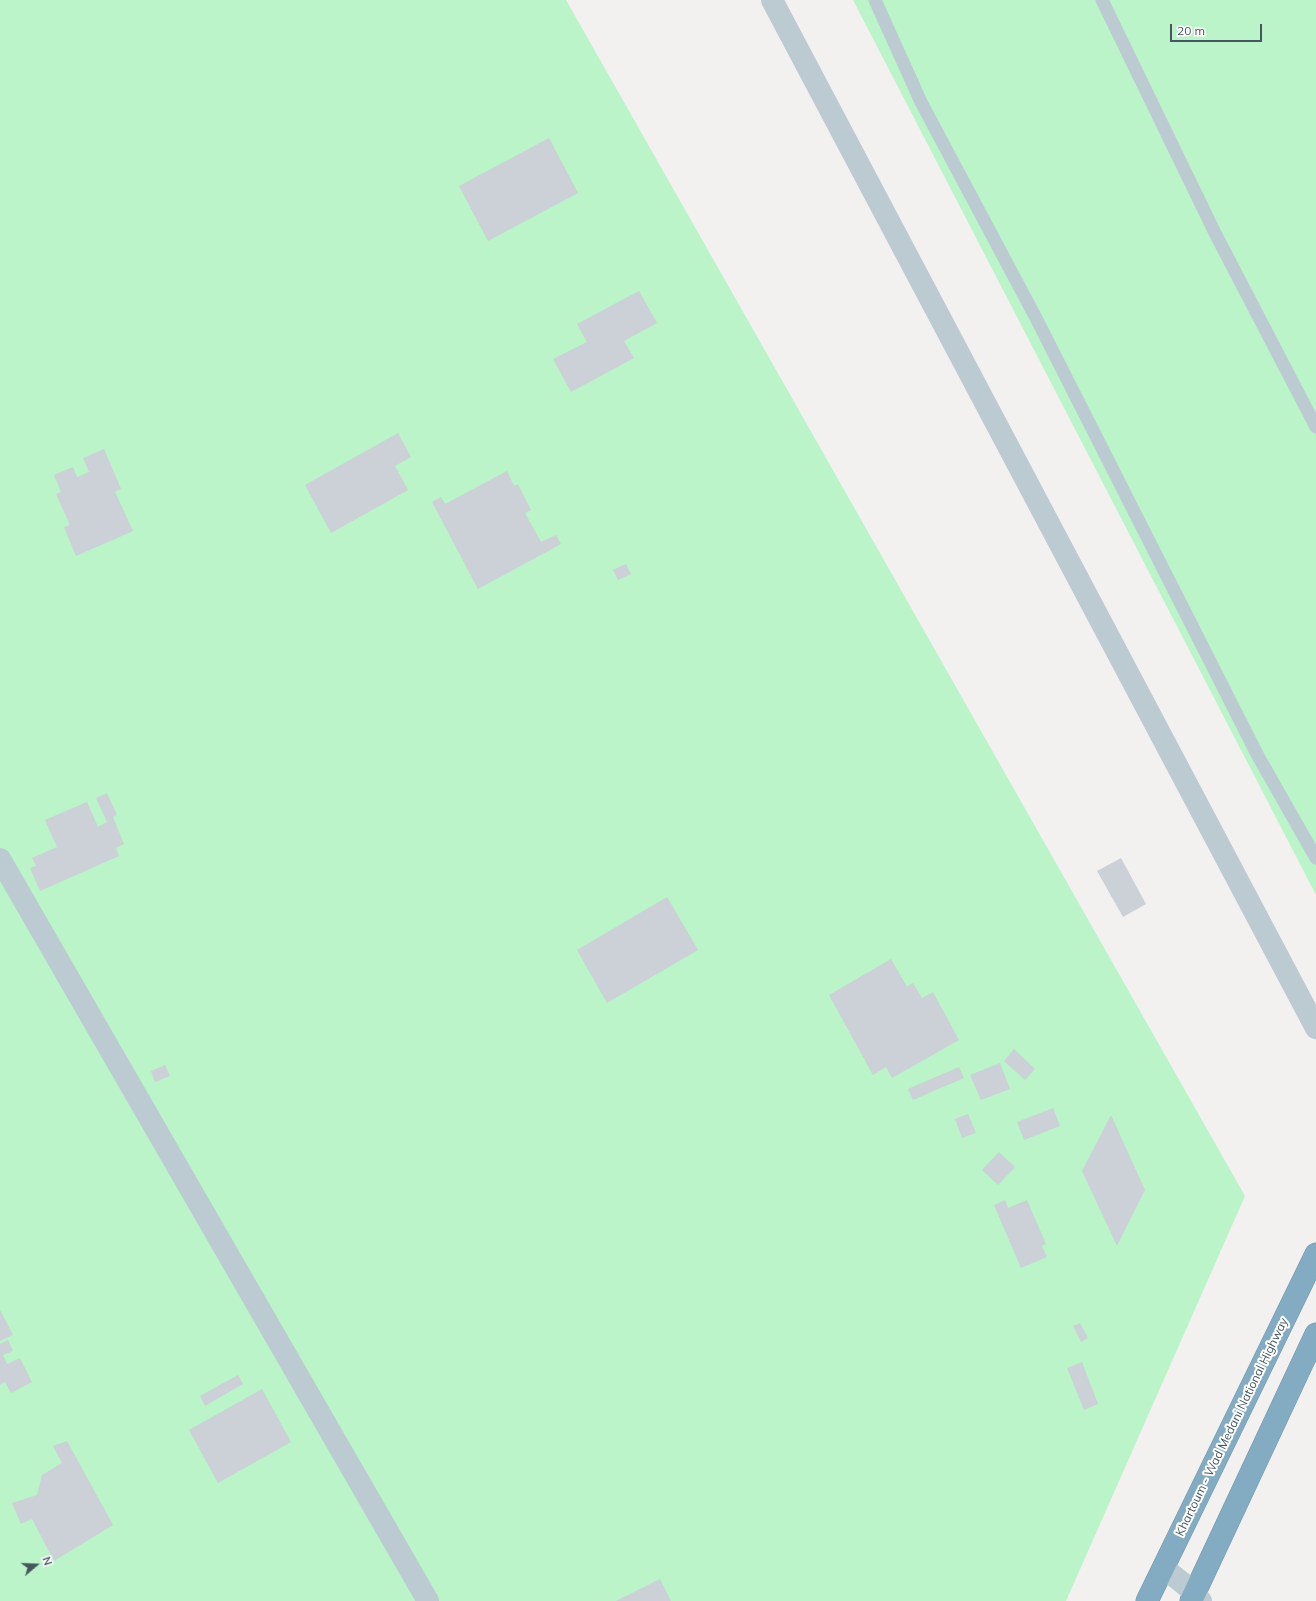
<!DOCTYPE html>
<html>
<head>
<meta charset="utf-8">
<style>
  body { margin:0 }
  #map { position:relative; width:1316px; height:1601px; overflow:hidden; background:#f3f0f0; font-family:Mulish,sans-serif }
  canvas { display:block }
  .north { position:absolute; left:16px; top:1545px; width:40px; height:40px; -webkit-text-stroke:3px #fff; paint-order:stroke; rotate:71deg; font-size:11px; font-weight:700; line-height:16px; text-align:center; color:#465760 }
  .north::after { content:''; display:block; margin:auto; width:14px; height:18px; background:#465760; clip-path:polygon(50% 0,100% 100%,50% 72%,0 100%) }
  .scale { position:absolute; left:1170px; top:24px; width:92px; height:18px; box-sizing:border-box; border:2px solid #465760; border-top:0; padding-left:5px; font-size:12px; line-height:14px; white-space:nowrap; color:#465760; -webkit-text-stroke:3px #fff; paint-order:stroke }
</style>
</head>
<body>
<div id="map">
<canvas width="1316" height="1601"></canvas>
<div class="north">N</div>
<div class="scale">20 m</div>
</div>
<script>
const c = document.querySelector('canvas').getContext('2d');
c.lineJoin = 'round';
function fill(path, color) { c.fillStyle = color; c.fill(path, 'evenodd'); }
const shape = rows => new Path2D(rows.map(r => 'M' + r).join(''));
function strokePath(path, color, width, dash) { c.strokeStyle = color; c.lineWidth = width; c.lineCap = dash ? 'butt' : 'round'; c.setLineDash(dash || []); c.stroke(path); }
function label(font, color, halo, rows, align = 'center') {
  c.font = font + ' Mulish,sans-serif'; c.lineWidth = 4; c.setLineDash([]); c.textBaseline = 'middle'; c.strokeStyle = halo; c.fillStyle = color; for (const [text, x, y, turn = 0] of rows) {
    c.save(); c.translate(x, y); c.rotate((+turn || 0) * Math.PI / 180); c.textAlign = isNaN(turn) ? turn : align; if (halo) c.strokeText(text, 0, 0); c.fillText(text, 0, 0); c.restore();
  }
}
fill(shape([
  [0,0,566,0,1245,1196,1066,1601,0,1601],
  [853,0,1316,0,1316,895]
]), '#baf4c8');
fill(shape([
  [549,138,578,193,488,241,459,186],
  [639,291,657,323,624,341,634,358,571,392,553,359,587,342,577,324],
  [398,433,411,457,395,466,408,490,331,533,305,485],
  [104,449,121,489,115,492,133,531,76,556,64,527,70,525,56,494,61,492,54,475,73,467,77,477,89,472,83,458],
  [507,471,514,486,518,484,531,510,525,513,541,542,556,535,561,544,478,589,432,502,441,497,445,504],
  [626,564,631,574,618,580,613,570],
  [107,793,117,815,113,817,124,844,116,848,119,856,40,891,30,868,36,866,32,858,57,847,45,820,87,802,98,827,107,822,96,798],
  [1121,858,1146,904,1123,917,1097,871],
  [667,897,698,950,607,1003,577,950],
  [891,959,907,987,913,983,922,998,933,992,959,1040,892,1078,886,1067,873,1075,829,995],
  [1014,1049,1035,1069,1025,1080,1004,1061],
  [1000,1063,1010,1089,981,1100,970,1075],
  [165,1065,170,1076,155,1082,151,1071],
  [959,1067,964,1078,913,1100,908,1089],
  [1053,1108,1060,1126,1024,1140,1017,1122],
  [968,1114,976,1133,962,1138,955,1119],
  [1111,1115,1145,1190,1117,1246,1082,1171],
  [999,1152,1015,1167,998,1185,982,1170],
  [1005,1200,1008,1208,1027,1200,1046,1244,1042,1246,1047,1257,1021,1268,994,1205],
  [0,1310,13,1335,0,1341],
  [1080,1323,1088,1338,1081,1342,1073,1326],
  [8,1340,13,1351,3,1355,7,1364,20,1358,32,1382,11,1393,5,1382,0,1385,0,1344],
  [1082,1362,1098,1404,1084,1410,1067,1368],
  [238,1375,243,1384,205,1406,200,1396],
  [262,1389,291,1442,218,1483,189,1430],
  [67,1441,113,1525,54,1561,32,1519,21,1524,12,1503,37,1495,42,1475,62,1463,53,1446],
  [660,1579,671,1601,616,1601]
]), '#cbd1d6');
const highway = shape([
  [1147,1601,1316,1254],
  [1191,1601,1316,1334]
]);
strokePath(highway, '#6e97af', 23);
strokePath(shape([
  [875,0,921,102,1036,318,1258,756,1316,858],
  [1102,0,1215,233,1316,427]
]), '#bccad1', 13);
strokePath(shape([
  [772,0,1316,1028],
  [0,859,428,1601],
  [1164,1568,1195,1593,1201,1601]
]), '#bccad1', 22);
strokePath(highway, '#83acc3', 22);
label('12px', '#465760', '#fff', [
  ["Khartoum - Wad Medani National Highway",1232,1427,-64]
]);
</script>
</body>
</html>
